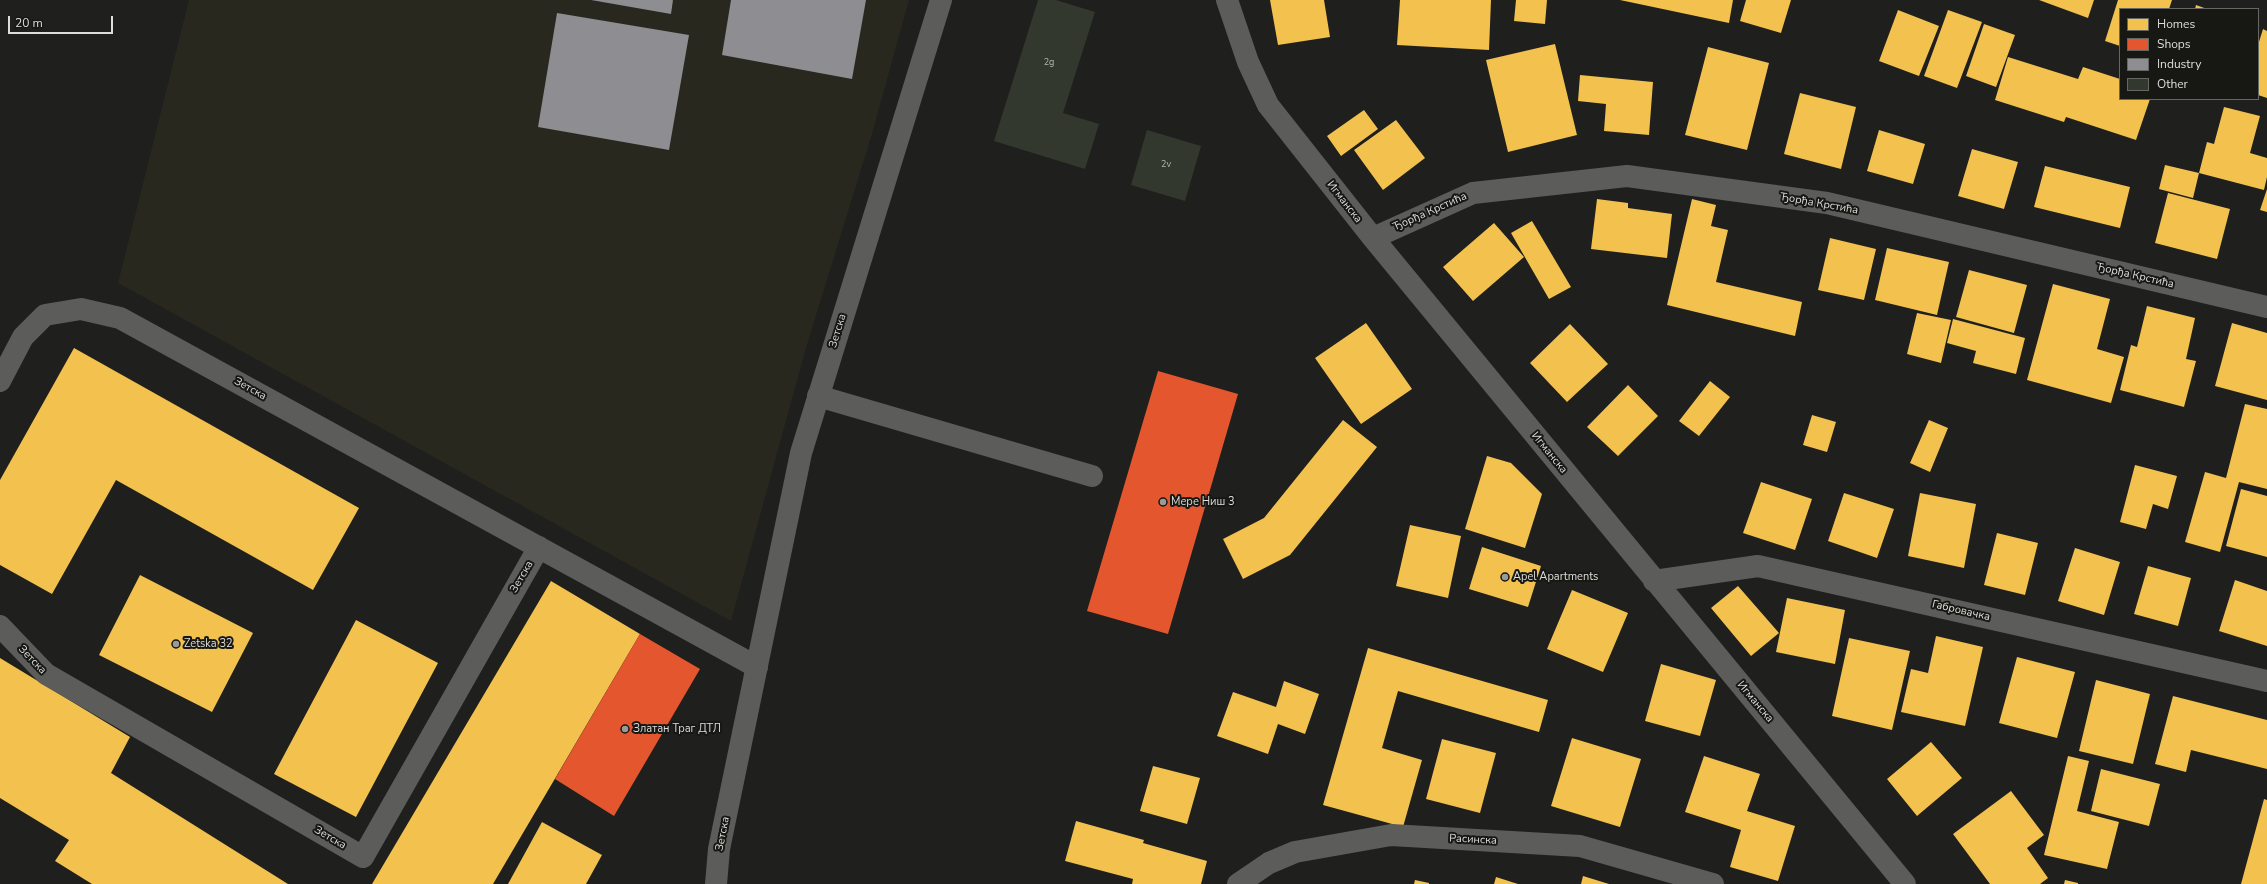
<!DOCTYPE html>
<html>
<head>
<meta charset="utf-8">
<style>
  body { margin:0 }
  #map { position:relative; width:2267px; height:884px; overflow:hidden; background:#1f1f1d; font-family:"Nunito Sans",sans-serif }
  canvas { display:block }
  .legend { position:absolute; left:2119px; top:8px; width:140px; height:92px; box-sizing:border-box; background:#171713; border:1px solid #666663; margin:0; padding:5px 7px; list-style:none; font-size:12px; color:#dddddb }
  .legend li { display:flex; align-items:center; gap:8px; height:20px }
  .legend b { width:20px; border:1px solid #666663 }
  .scale { position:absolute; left:8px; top:16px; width:105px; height:18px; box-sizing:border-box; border:2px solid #dddddb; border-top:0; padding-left:5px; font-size:12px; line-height:14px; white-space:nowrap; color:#dddddb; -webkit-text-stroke:3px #171713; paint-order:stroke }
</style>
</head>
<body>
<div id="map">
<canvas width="2267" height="884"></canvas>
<ul class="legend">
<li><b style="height:11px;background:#f2c14e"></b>Homes</li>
<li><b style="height:11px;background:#e4572e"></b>Shops</li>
<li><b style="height:11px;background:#8d8d92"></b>Industry</li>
<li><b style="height:11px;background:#33382e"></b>Other</li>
</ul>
<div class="scale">20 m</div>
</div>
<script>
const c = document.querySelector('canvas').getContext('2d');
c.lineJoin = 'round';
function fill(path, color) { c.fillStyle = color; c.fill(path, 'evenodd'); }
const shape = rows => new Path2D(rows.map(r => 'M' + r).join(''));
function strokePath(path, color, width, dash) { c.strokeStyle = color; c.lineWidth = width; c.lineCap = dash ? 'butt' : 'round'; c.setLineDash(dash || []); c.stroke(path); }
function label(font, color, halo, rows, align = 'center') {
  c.font = font + ' "Nunito Sans",sans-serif'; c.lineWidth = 4; c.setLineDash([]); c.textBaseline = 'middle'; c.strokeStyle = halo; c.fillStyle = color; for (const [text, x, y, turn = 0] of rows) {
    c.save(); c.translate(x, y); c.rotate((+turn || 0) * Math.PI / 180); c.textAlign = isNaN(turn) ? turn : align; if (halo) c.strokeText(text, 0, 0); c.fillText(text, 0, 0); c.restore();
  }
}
fill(shape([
  [189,0,909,0,872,134,806,348,731,621,118,283]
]), '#28281f');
fill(shape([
  [1270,0,1324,0,1330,37,1278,45],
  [1400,0,1491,0,1489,50,1397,45],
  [1516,0,1547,0,1545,24,1514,21],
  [1620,0,1733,0,1729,23],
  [1746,0,1791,0,1781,33,1740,21],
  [2039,0,2094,0,2088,18],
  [2118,0,2172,0,2169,9,2120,9,2120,46,2105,41],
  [2196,5,2207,9,2195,9],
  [1898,10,1939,26,1919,76,1879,61],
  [1948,10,1982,22,1957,88,1924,76],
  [1984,24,2015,35,1996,87,1966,76],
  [2263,29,2267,31,2267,98,2258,95,2258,45],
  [1555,44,1577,135,1508,152,1486,60],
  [1708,47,1769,63,1747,150,1685,135],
  [2008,57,2078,79,2083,67,2120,79,2120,99,2150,99,2136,140,2066,117,2064,122,1995,100],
  [1580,75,1653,82,1649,135,1604,131,1606,104,1578,101],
  [1800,93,1856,107,1841,169,1784,154],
  [2224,107,2260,116,2250,153,2267,158,2267,177,2264,190,2199,173,2207,142,2214,144],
  [1364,110,1378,129,1341,156,1327,136],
  [1396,120,1425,158,1383,190,1354,150],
  [1879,130,1925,144,1913,184,1867,171],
  [1972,149,2018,162,2004,209,1958,196],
  [2165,165,2199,173,2193,198,2159,189],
  [2045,166,2130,187,2120,228,2034,207],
  [2267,189,2267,212,2260,210],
  [2168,193,2230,209,2217,259,2155,243],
  [1597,199,1628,203,1628,208,1672,214,1667,258,1591,249],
  [1692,199,1716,205,1711,226,1728,230,1716,282,1802,302,1795,336,1667,305],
  [1532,221,1571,287,1549,299,1511,233],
  [1494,223,1524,257,1473,301,1443,267],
  [1830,238,1876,249,1864,300,1818,290],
  [1887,248,1949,262,1937,315,1875,300],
  [1969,270,2027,285,2014,333,1956,317],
  [2053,284,2110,299,2097,349,2124,357,2111,403,2027,380],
  [2147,306,2195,318,2186,359,2196,361,2184,407,2120,390,2131,345,2137,347],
  [1917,313,1951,320,1941,363,1907,354],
  [1953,319,2025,338,2016,374,1973,363,1976,351,1947,343],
  [1366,323,1412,389,1361,424,1315,358],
  [2232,323,2267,333,2267,400,2215,386],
  [1570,324,1608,364,1567,402,1530,363],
  [74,348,359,508,313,590,116,480,52,594,0,565,0,480],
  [1710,381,1730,397,1699,436,1679,421],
  [1628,385,1658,416,1618,456,1587,427],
  [2245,404,2267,409,2267,489,2239,482,2220,552,2185,542,2205,472,2226,478],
  [1812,415,1836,422,1827,452,1803,445],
  [1343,420,1377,447,1290,555,1243,579,1223,539,1264,518],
  [1929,420,1948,428,1930,472,1910,463],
  [1487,456,1511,463,1542,494,1525,548,1465,529],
  [2135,465,2177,476,2168,509,2153,504,2146,529,2120,522],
  [1761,482,1812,499,1795,550,1743,533],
  [2241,489,2267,496,2267,557,2226,546],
  [1844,493,1894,509,1877,558,1828,541],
  [1920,493,1976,504,1964,568,1908,556],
  [1410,525,1461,536,1448,598,1396,586],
  [1997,533,2038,543,2025,595,1984,585],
  [1482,547,1541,566,1528,607,1469,589],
  [2075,548,2120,562,2104,615,2058,601],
  [2148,566,2191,578,2178,626,2134,614],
  [140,575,253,633,212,712,99,655],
  [2235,580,2267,591,2267,646,2219,631],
  [551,581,640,634,493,884,372,884],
  [1738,586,1779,633,1751,656,1711,608],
  [1572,590,1628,613,1603,672,1547,649],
  [1787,598,1845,610,1835,664,1776,652],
  [356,620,438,663,356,817,274,774],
  [1936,636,1983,647,1965,726,1901,712,1911,669,1928,673],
  [1849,638,1910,651,1892,730,1832,716],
  [1368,648,1548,700,1539,732,1398,691,1382,748,1422,760,1403,827,1323,805],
  [2017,657,2075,672,2057,738,1999,723],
  [0,658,130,737,111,773,288,884,92,884,55,861,69,840,0,798],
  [1661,664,1716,680,1700,736,1645,721],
  [2096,680,2150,694,2133,764,2079,751],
  [1284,681,1319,694,1305,734,1278,724,1268,754,1217,736,1233,692,1276,707],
  [2173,696,2267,720,2267,769,2191,750,2186,772,2155,764],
  [1572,738,1641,759,1620,827,1551,806],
  [1442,739,1496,753,1480,813,1426,799],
  [1931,742,1962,778,1917,816,1887,779],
  [1704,756,1760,774,1747,811,1795,826,1778,881,1730,867,1741,830,1685,812],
  [2068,756,2089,761,2077,811,2119,822,2107,869,2044,855],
  [1153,766,1200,778,1187,824,1140,811],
  [2101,769,2160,784,2149,826,2091,811],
  [2011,791,2044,835,2027,848,2048,878,2040,884,1990,884,1953,834],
  [2264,799,2267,800,2267,884,2241,884],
  [1076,821,1144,840,1143,843,1207,861,1201,884,1132,884,1133,879,1065,861],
  [542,822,602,855,586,884,508,884],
  [1583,876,1609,884,1581,884],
  [1496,877,1518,884,1494,884],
  [1415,880,1429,883,1429,884,1414,884],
  [2065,880,2078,883,2078,884,2064,884]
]), '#f2c14e');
fill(shape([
  [1158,371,1238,394,1168,634,1087,611],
  [640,634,700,669,614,816,555,779]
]), '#e4572e');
fill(shape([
  [591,0,673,0,671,14],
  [731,0,866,0,852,79,722,55],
  [557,13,689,35,669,150,538,127]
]), '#8d8d92');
fill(shape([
  [1038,0,1056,0,1095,12,1063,113,1099,124,1085,169,994,141],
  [1147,130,1201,146,1185,201,1131,185]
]), '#33382e');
strokePath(shape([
  [1227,0,1248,62,1268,105,1373,238,1905,884],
  [1373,238,1473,193,1627,176,1827,203,2267,307],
  [0,381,23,337,45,315,81,309,120,318,757,667],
  [818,396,1092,476],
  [1654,581,1758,566,2267,681],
  [0,626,46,674,363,857,539,547],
  [1238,884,1269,863,1295,852,1391,835,1580,846,1713,884]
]), '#5c5c5b', 22);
strokePath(shape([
  [716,884,719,849,801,453,941,0]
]), '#5c5c5b', 22);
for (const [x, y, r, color] of [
  [1163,502,4,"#9a9a98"],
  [1505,577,4,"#9a9a98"],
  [176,644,4,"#9a9a98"],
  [625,729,4,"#9a9a98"]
]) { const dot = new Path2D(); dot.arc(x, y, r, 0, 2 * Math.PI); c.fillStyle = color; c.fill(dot); strokePath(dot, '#171713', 1.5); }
label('9px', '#b2b4b0', null, [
  ["2g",1049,63],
  ["2v",1166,165]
]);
label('11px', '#dddddb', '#171713', [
  ["Игманска",1344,202,52],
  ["Ђорђа Крстића",1819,204,10],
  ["Ђорђа Крстића",1430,212,-24],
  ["Ђорђа Крстића",2135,276,13],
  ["Зетска",838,331,-73],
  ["Зетска",250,389,29],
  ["Игманска",1549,453,51],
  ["Зетска",522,577,-60],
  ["Габровачка",1961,611,13],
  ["Зетска",32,660,46],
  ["Игманска",1755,702,50],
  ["Зетска",723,834,-79],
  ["Зетска",330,838,30],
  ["Расинска",1473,840,3]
]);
label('11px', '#dddddb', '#171713', [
  ["Мере Ниш 3",1171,502],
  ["Apel Apartments",1513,577],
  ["Zetska 32",184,644],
  ["Златан Траг ДТЛ",633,729]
], 'left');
</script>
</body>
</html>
